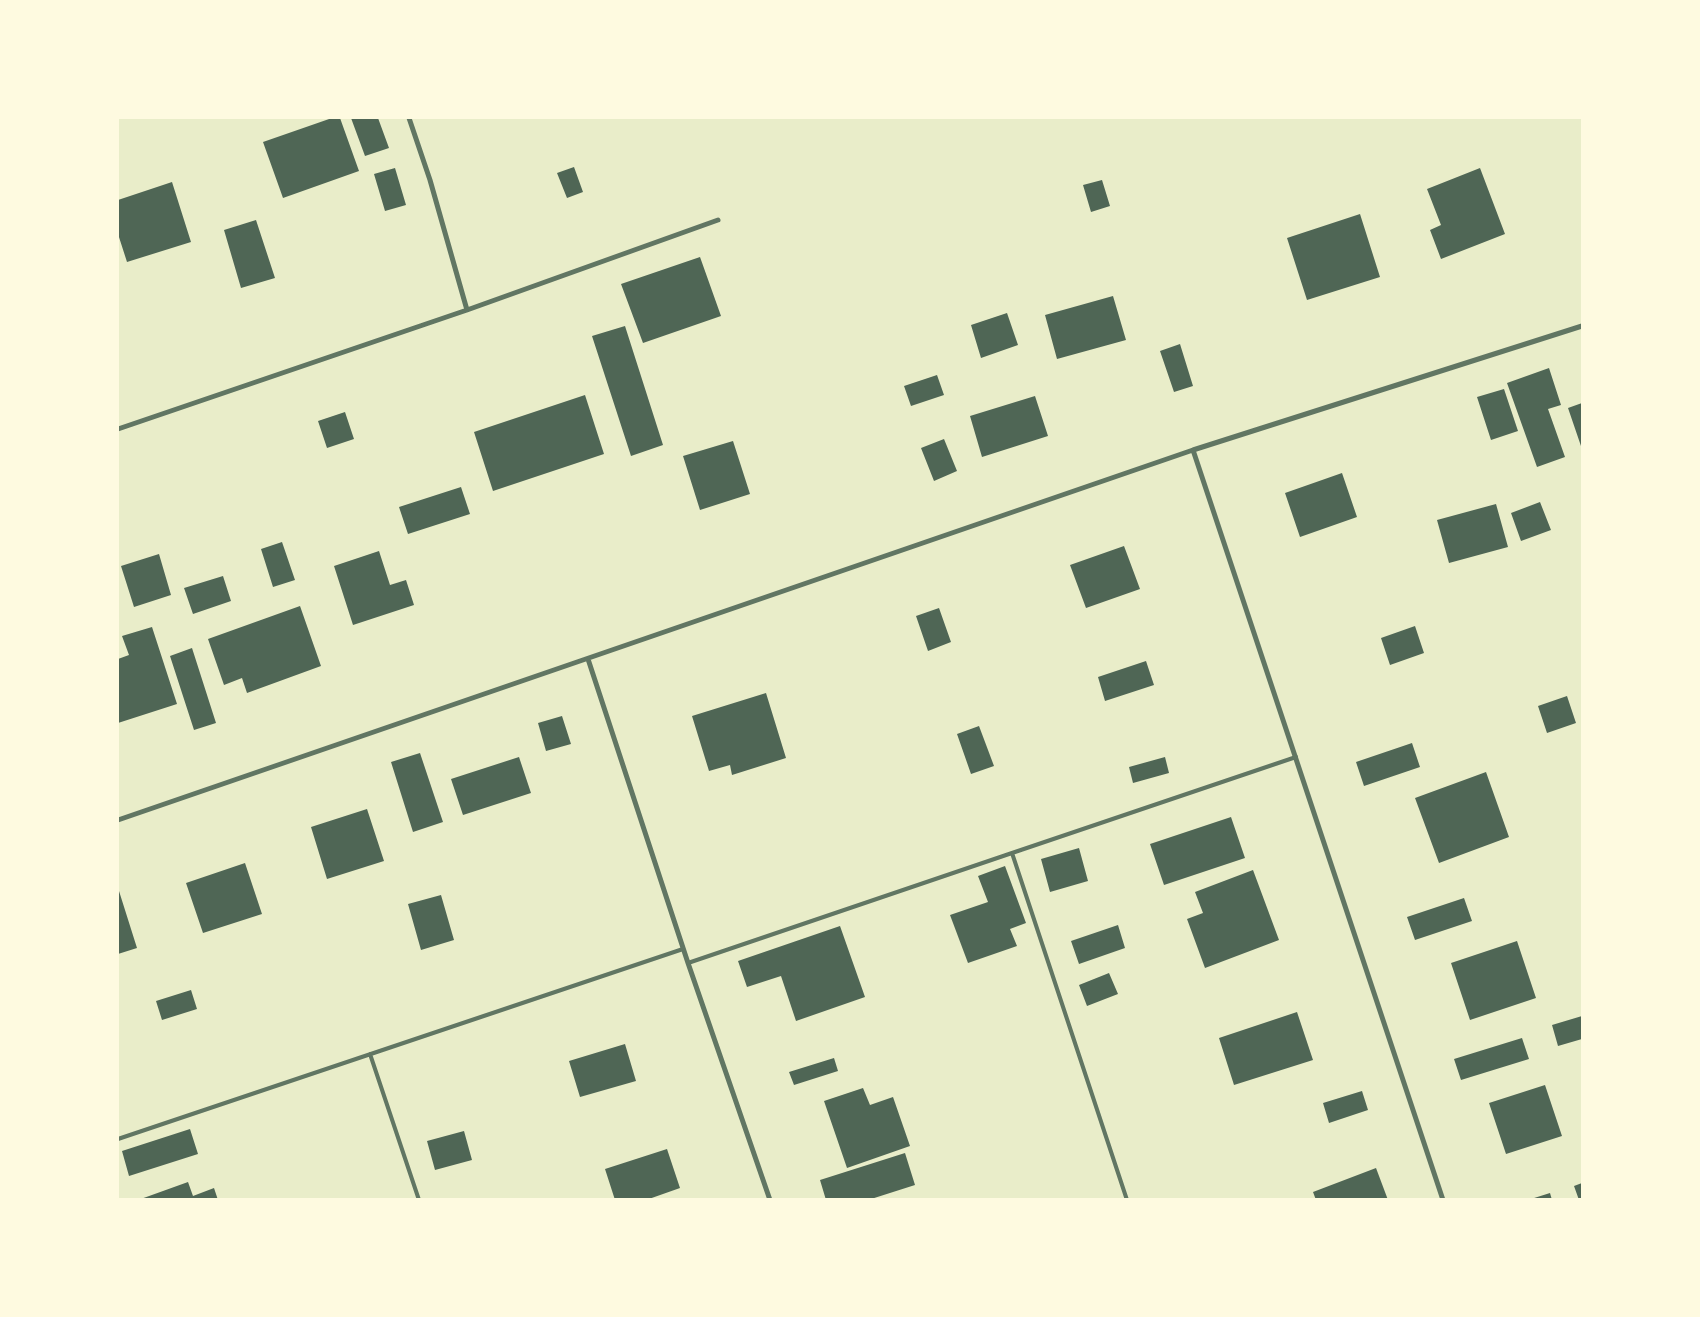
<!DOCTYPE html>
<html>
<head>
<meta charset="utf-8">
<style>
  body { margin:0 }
  #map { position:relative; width:1700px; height:1317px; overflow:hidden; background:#e9edc9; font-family:Montserrat,sans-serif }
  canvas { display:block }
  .frame { position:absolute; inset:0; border:119px solid #fefae0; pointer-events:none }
</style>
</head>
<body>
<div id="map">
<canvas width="1700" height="1317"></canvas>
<div class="frame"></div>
</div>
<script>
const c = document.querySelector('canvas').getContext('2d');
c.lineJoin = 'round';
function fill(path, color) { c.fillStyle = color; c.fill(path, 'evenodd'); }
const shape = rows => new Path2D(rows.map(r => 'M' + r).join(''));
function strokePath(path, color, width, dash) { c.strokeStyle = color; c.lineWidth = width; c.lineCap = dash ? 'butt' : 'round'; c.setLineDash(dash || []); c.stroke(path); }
fill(shape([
  [332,118,340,118,359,171,283,198,263,142],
  [351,118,378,118,389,148,365,156],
  [574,167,583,192,567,198,557,173],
  [395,168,406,205,385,211,374,174],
  [1480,168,1505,234,1441,259,1430,230,1441,225,1427,189],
  [1102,180,1110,206,1091,212,1083,185],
  [172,182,191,242,127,262,118,234,118,200],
  [1360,214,1380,277,1307,300,1287,238],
  [256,220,275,278,241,288,224,230],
  [700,257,721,316,643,343,621,284],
  [1113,296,1126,340,1057,359,1045,315],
  [1007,313,1018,345,981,358,971,325],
  [625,326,663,445,631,456,592,336],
  [1180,344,1193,386,1174,392,1160,351],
  [1549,368,1561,405,1548,409,1565,457,1537,467,1507,383],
  [937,375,944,395,911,406,904,386],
  [1504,389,1518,431,1491,440,1477,397],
  [585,395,604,454,493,491,474,432],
  [1035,396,1048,436,982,457,970,416],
  [1582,403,1582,449,1568,408],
  [345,412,354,439,327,448,318,421],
  [944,439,957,471,934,481,921,448],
  [733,441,750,494,700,510,683,456],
  [1342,473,1357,517,1300,537,1285,493],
  [461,487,470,514,408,534,399,507],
  [1540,502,1551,530,1521,541,1511,513],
  [1496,504,1508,547,1449,563,1437,520],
  [282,542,295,580,273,587,261,549],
  [1124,546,1140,589,1086,608,1070,565],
  [379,551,390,585,406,580,414,605,353,625,334,566],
  [159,554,171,595,134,607,121,566],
  [223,576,231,601,193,614,184,588],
  [300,606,321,666,247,693,242,678,224,685,208,639],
  [939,608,951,642,928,651,916,616],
  [1415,626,1424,653,1390,665,1381,638],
  [152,627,177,704,118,723,118,659,129,655,122,636],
  [192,648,216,723,194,730,170,656],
  [1146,661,1154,685,1105,701,1098,677],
  [766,693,786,758,732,775,730,765,709,771,692,716],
  [1567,696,1576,723,1547,733,1538,706],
  [562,716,571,744,546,751,538,723],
  [979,726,994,766,971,774,957,734],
  [1412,743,1420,767,1364,786,1356,762],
  [420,753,443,822,413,832,391,762],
  [519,757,531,793,463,815,451,779],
  [1165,757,1169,773,1133,783,1129,767],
  [1486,772,1509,837,1439,863,1415,798],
  [367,809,384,861,327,879,311,827],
  [1231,817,1245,858,1164,885,1150,844],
  [1079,848,1088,881,1050,892,1041,859],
  [245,863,262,914,203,933,186,883],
  [1005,866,1026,923,1010,929,1017,946,968,963,950,915,988,902,978,876],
  [1253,870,1279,940,1205,968,1187,919,1203,913,1195,892],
  [118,891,119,891,137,948,118,954],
  [441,895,454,940,421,950,408,904],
  [1464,898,1472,921,1415,940,1407,917],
  [1118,925,1125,948,1079,964,1071,941],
  [840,926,865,997,796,1021,781,976,747,987,738,961],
  [1517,941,1536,998,1470,1020,1451,963],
  [1109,973,1118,994,1087,1006,1079,985],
  [191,990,197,1009,162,1020,156,1001],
  [1297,1012,1313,1060,1234,1085,1219,1038],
  [1582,1016,1582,1039,1558,1046,1552,1025],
  [1522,1038,1529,1059,1461,1080,1454,1059],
  [625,1044,636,1081,580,1097,569,1061],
  [834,1058,838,1071,794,1085,789,1072],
  [1545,1085,1562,1136,1506,1154,1489,1103],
  [863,1088,870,1105,893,1097,910,1146,847,1168,824,1101],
  [1362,1091,1368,1110,1329,1123,1323,1103],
  [190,1129,198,1154,129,1176,122,1151],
  [464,1131,472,1160,435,1170,427,1141],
  [667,1149,680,1188,646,1200,615,1200,605,1169],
  [905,1153,915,1185,868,1200,826,1200,820,1180],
  [1376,1168,1388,1200,1316,1200,1313,1192],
  [188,1182,193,1196,214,1188,218,1200,138,1200],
  [1582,1183,1582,1200,1579,1200,1574,1186],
  [1550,1193,1552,1200,1531,1200,1531,1199]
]), '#4f6655');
strokePath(shape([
  [688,963,1012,853],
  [370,1054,419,1200],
  [118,1139,683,949],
  [1127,1200,1012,853,1296,757]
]), '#617663', 4);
strokePath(shape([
  [467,310,718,220],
  [118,429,467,310,430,180,409,118],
  [1193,450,1443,1200],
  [588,659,688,963,770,1200],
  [118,820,1193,450,1582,326]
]), '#617663', 5);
</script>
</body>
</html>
